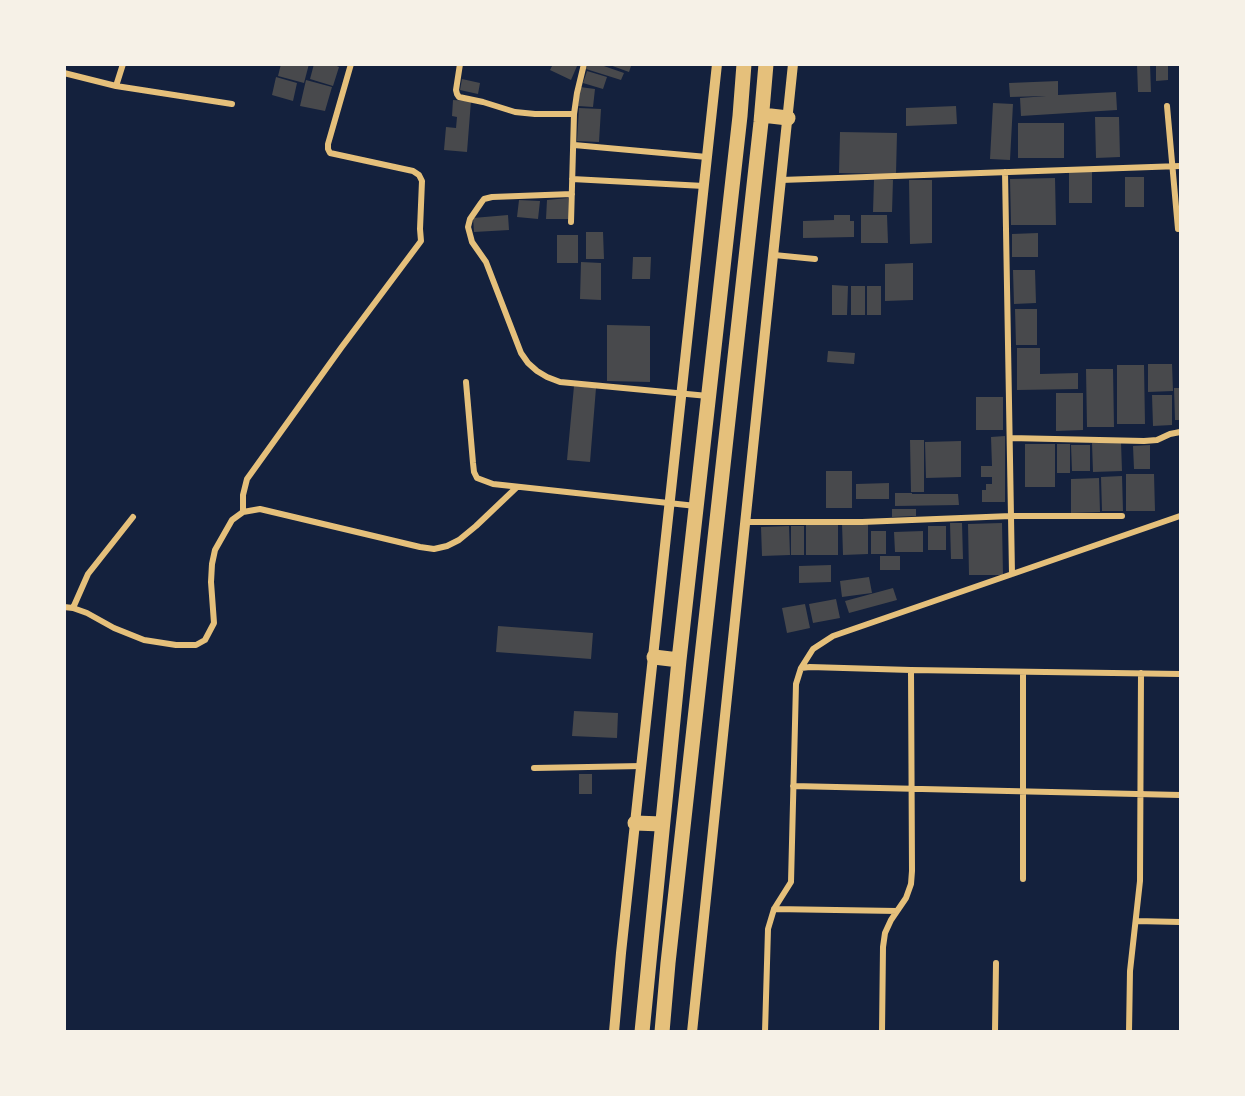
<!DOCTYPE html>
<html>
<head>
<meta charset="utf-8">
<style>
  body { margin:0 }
  #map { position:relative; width:1245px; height:1096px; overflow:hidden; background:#14213d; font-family:"Source Sans 3",sans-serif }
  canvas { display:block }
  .frame { position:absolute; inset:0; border:66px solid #f6f1e7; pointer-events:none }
</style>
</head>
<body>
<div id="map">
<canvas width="1245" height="1096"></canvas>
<div class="frame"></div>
</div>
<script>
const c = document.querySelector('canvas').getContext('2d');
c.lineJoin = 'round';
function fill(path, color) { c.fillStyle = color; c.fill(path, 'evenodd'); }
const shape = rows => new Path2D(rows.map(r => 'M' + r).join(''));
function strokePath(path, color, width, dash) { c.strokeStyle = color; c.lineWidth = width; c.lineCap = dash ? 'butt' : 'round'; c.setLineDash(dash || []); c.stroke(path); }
fill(shape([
  [281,64,309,64,304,83,278,76],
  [314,64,332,64,339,67,333,86,310,79],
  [553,64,573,64,577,66,571,80,550,70],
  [588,64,598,64,624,73,621,80,586,69],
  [607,64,628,64,631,66,629,72],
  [1137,64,1150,64,1151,92,1138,92],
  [1156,64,1168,64,1168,80,1156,81],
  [587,71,607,77,603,89,583,83],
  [276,77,297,83,293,101,272,95],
  [462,79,480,83,478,94,460,90],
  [306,80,332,87,325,111,300,106],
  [1058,81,1058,95,1116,92,1117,110,1021,116,1020,98,1046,96,1010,97,1009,83],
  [580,87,595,89,593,107,578,106],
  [453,100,471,101,467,152,444,150,446,127,456,128,457,117,452,116],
  [993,103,1013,104,1010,160,990,159],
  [956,106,957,124,906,126,906,108],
  [579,108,601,109,599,142,577,141],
  [1095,117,1119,117,1120,157,1096,158],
  [1018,123,1064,123,1064,158,1018,158],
  [840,132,897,133,896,174,839,173],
  [1069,170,1092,170,1092,203,1069,203],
  [1125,177,1144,177,1144,207,1125,207],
  [1055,178,1056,225,1011,225,1010,179],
  [874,180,893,180,892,212,873,212],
  [909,180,932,180,932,243,910,244],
  [568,198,568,219,546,219,547,200],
  [519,200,540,201,538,219,517,217],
  [508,215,509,230,474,232,473,218],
  [834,215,850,215,850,221,854,221,854,237,803,238,803,221,834,220],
  [861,215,887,215,888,243,861,243],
  [586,232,603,232,604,259,586,259],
  [1038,233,1038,257,1012,257,1012,234],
  [557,235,578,235,578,263,557,263],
  [633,257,651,257,650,279,632,279],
  [581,262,601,263,601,300,580,299],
  [913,263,913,300,885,301,885,264],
  [1013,270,1035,270,1036,303,1014,304],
  [832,285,848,286,847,315,832,315],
  [851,286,865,286,865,315,851,315],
  [867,286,881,286,881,315,867,315],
  [1015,309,1037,309,1037,345,1016,345],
  [607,325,650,326,650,382,607,381],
  [1017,348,1040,348,1040,374,1078,373,1078,389,1017,390],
  [828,351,855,353,854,364,827,362],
  [1148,364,1172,364,1173,391,1148,392],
  [1117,365,1144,365,1145,424,1117,424],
  [1086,369,1113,369,1114,427,1087,427],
  [574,386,596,388,590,462,567,460],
  [1174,388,1180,388,1180,420,1175,420],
  [1056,393,1083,393,1083,430,1056,431],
  [1152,395,1172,395,1172,425,1153,426],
  [976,397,1003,397,1003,430,976,430],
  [1005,436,1005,502,982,502,982,490,986,490,986,484,992,484,992,477,981,477,981,466,992,466,991,437],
  [910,440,924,440,924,492,911,492],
  [961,441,961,477,926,478,925,442],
  [1121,442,1122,471,1093,472,1092,443],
  [1025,444,1055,444,1055,487,1025,487],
  [1057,444,1070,444,1070,473,1057,473],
  [1071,445,1090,445,1090,471,1072,471],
  [1150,445,1150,469,1134,469,1133,446],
  [826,471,852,471,852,508,826,508],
  [1126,474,1154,474,1155,511,1126,511],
  [1122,476,1123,511,1102,511,1101,477],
  [1099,478,1100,512,1071,513,1071,479],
  [889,483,889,499,856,499,856,484],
  [895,493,912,493,912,494,958,494,959,505,895,506],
  [892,509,916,509,916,516,892,517],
  [842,523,868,523,868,554,843,555],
  [950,523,962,523,963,559,951,559],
  [1002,523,1003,575,969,575,968,524],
  [806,525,838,525,838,555,806,555],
  [789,526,790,555,762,556,761,527],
  [791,526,804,526,804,555,791,555],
  [928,526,946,526,946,550,928,550],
  [871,531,886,531,886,554,871,554],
  [923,531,923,552,895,552,894,532],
  [880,556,900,556,900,570,880,570],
  [831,565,831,582,799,583,799,566],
  [869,577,872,593,842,597,840,581],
  [893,588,897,600,849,613,845,601],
  [836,599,840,618,813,623,809,604],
  [805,604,810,628,787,633,782,608],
  [498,626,593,633,591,659,496,652],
  [574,711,618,713,617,738,572,736],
  [579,774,592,774,592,794,579,794]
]), '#48494c');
strokePath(shape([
  [460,64,456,90,457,94,459,97,483,102,515,112,535,114,574,114],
  [64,73,116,86,123,64],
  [116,86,232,104],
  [1167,106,1178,229],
  [574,145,707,157],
  [1005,172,1012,574],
  [572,179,704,186],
  [781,180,1180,166],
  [572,194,492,197,484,199,481,203,470,219,468,227,472,242,486,262,521,353,528,363,537,371,547,377,560,382,708,396],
  [571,222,574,114,577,93,584,64],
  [774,255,815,259],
  [466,382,473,463,474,472,477,478,493,484,696,506],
  [1010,438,1144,441,1157,440,1170,434,1180,432],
  [243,512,243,495,247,479,341,348,421,241,420,229,422,181,419,175,413,171,330,153,328,149,328,144,351,64],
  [746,522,862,522,1011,516,1122,516],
  [64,607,73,608,87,613,114,628,144,640,176,645,196,645,205,640,214,623,211,582,212,564,215,550,232,520,243,512,260,509,420,547,434,549,447,546,459,540,476,526,517,487],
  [73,608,88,574,133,517],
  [801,668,813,649,833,636,1180,516],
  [534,768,642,766],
  [793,786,1180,795],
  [1023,879,1023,672],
  [774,909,897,911],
  [1136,921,1180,922],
  [765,1032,768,929,774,909,791,882,796,684,801,668,810,667,911,670,1180,674],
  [882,1032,883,947,885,933,891,920,906,898,911,884,912,871,911,670],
  [995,1032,996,963],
  [1129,1032,1130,971,1140,881,1141,673]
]), '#e5c07b', 6);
strokePath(shape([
  [614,1032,621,953,717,64],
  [692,1032,793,64]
]), '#e5c07b', 10);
strokePath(shape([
  [762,115,788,118],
  [654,657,679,660],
  [635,823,662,824],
  [642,1032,679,660,740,116,744,64],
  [662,1032,668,963,761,122,766,64]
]), '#e5c07b', 15);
</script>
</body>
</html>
